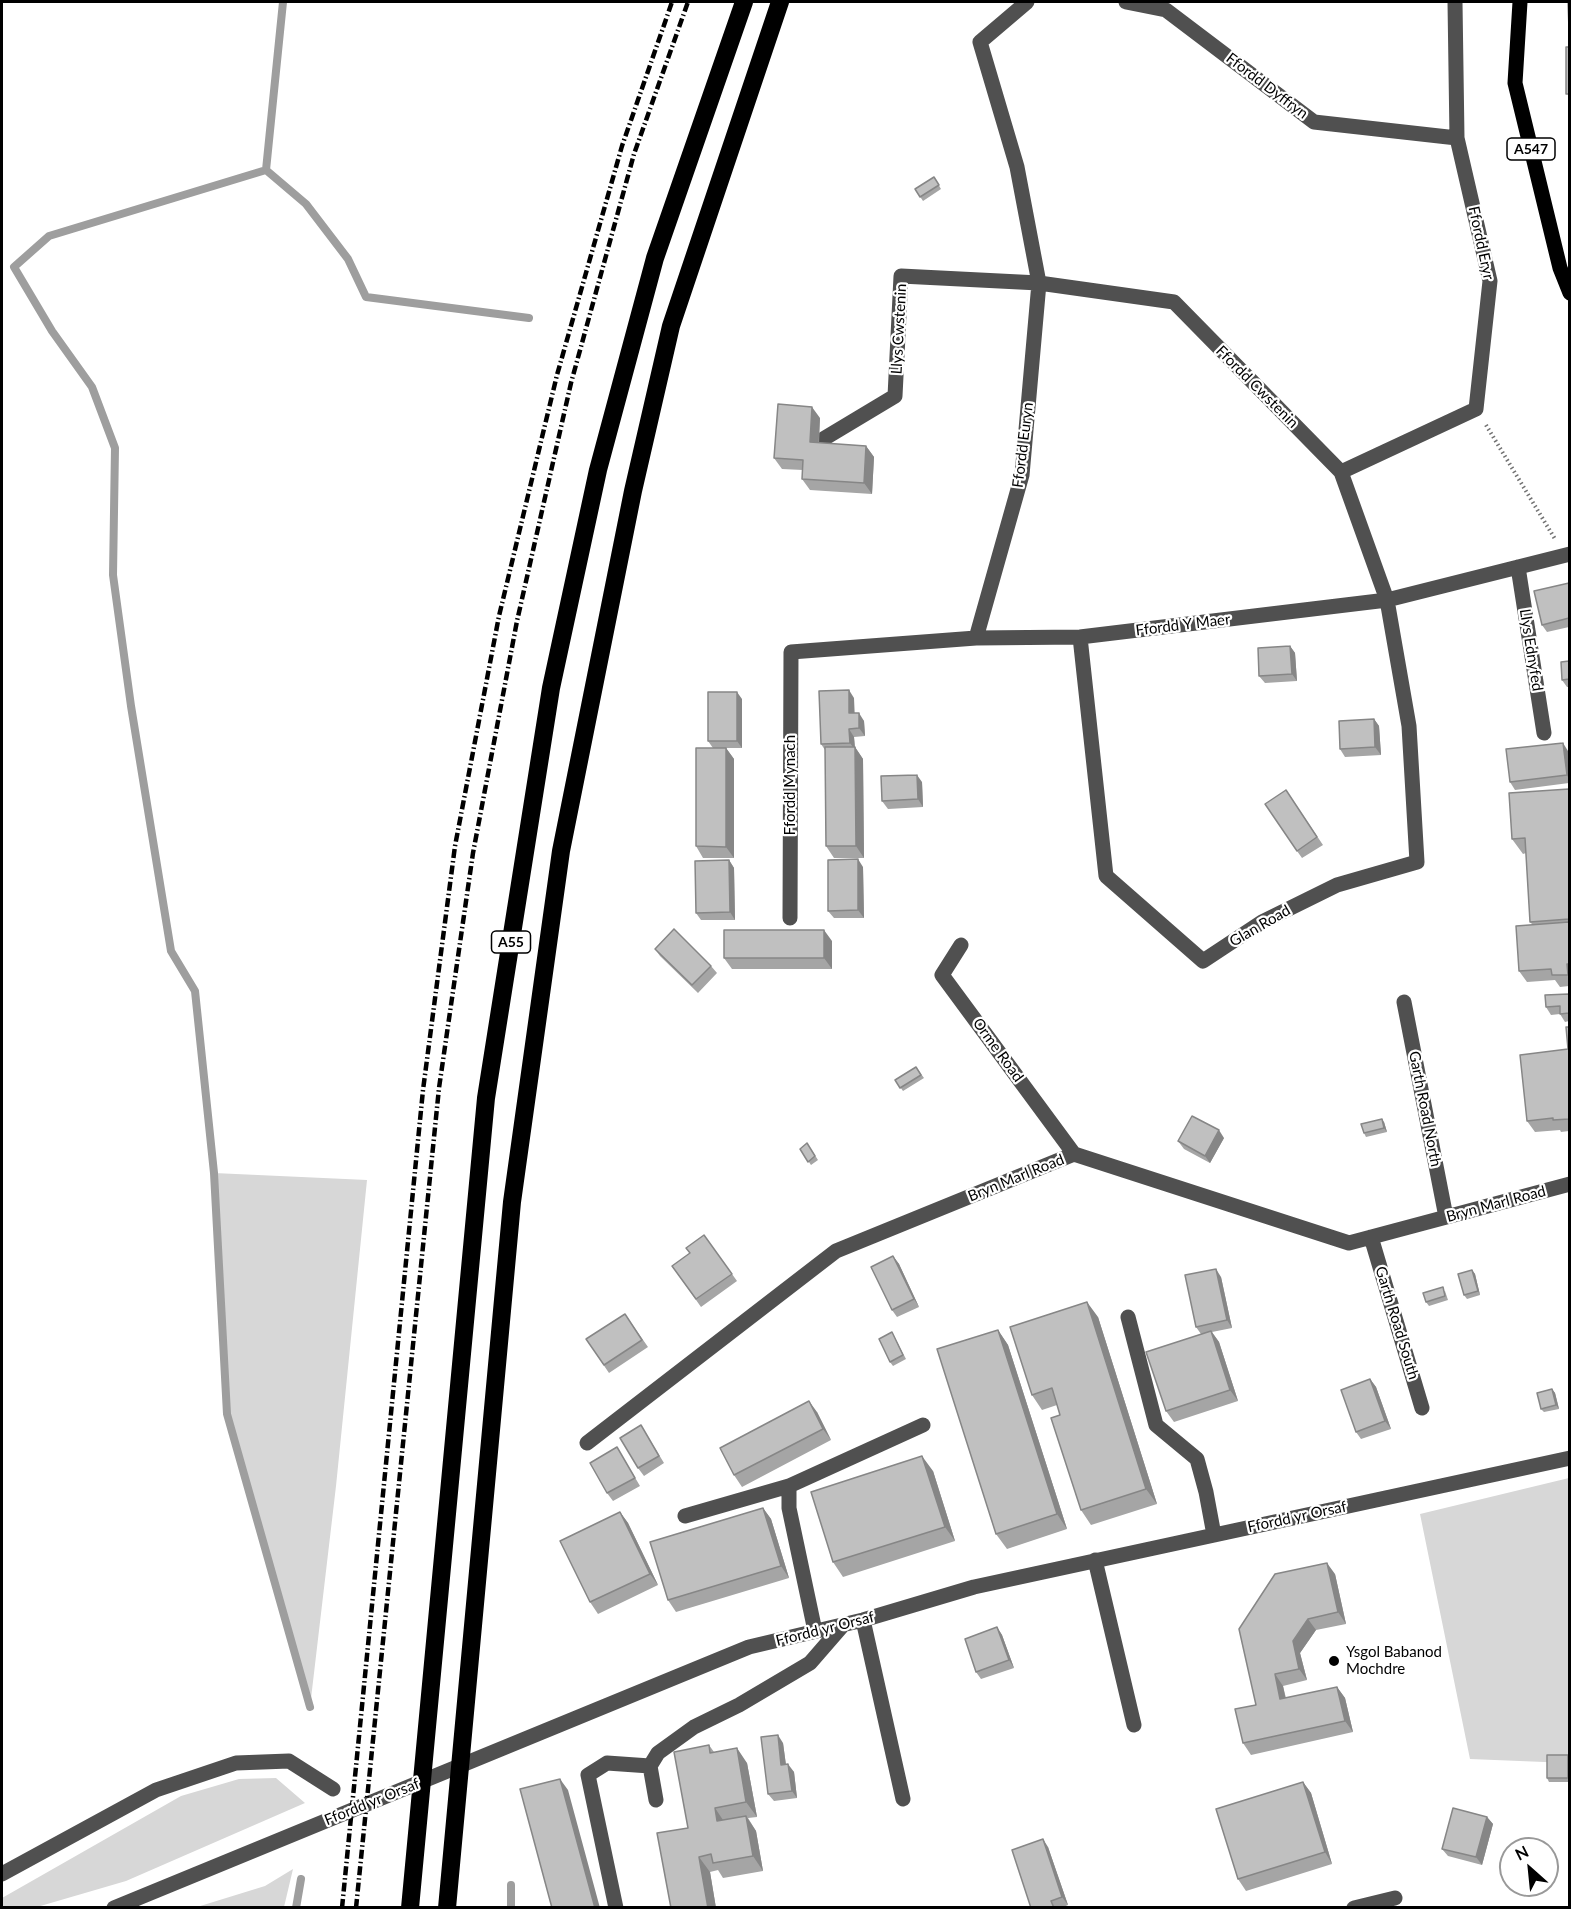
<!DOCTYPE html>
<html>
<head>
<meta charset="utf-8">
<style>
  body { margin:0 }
  #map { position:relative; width:1571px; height:1909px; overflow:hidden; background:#fff; font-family:Lato,sans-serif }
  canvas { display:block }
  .frame { position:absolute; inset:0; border:3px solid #000; pointer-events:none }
  .north { position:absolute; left:1499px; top:1837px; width:60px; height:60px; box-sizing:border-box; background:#fff; border:2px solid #999; border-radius:50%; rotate:333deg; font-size:16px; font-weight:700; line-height:24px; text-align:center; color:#000 }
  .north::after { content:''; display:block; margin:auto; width:21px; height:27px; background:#000; clip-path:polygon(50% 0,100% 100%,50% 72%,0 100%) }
</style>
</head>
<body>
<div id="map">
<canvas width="1571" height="1909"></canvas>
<div class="frame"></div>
<div class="north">N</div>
</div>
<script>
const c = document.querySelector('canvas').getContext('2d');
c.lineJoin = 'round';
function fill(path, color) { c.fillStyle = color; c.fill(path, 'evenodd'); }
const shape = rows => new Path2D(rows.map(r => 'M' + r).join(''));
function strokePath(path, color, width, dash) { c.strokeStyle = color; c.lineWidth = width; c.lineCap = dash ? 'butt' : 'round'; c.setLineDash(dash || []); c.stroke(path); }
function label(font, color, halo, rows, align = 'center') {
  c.font = font + ' Lato,sans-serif'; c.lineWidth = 4.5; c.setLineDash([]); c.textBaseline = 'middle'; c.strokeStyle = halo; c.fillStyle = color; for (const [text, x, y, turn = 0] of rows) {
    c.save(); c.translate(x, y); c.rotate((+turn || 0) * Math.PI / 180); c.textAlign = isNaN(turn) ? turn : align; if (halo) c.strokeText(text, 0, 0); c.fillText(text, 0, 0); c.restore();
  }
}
fill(shape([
  [214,1173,367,1180,336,1486,310,1707,227,1414],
  [1569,1478,1569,1763,1470,1759,1420,1514],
  [276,1778,305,1803,126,1881,37,1907,2,1907,2,1898,181,1796,239,1779],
  [293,1869,284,1907,197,1907,265,1886]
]), '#d7d7d7');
strokePath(shape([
  [283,2,266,170,49,236,14,267,52,331,92,387,115,448,113,575,131,706,171,951,195,991,214,1173,227,1414,310,1707],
  [266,170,306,204,348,259,366,297,529,318],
  [296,1908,301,1879],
  [511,1908,511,1885]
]), '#9e9e9e', 8);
strokePath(shape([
  [1486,425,1555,539]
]), '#727272', 4, [1.5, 3]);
strokePath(shape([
  [1126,2,1166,10,1314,122,1457,138],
  [820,441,895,396,901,276,1039,283,1174,302,1341,472,1387,600,1409,726,1417,862,1337,885,1262,922,1203,961,1106,876,1080,637],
  [1341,472,1476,409,1490,281,1457,138,1455,2],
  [1518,567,1544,733],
  [976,638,1022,475,1039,283,1017,167,980,42,1027,2],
  [790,918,791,652,976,638,1080,637,1387,600,1570,554],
  [961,945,942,975,1074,1154],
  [1404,1002,1446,1217],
  [1371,1237,1422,1408],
  [1128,1317,1156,1425,1197,1459,1206,1492,1214,1535],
  [587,1443,836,1251,1074,1154,1349,1243,1570,1184],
  [685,1516,789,1486],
  [1095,1560,1134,1725],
  [863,1620,903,1799],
  [815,1631,789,1508,789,1486,923,1425],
  [656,1800,650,1766,658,1753,694,1727,739,1705,810,1663,843,1625],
  [2,1874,156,1790,236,1763,289,1761,333,1789],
  [114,1908,749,1647,863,1620,974,1587,1570,1458],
  [616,1908,588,1775,607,1763,650,1766],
  [1354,1908,1395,1898]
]), '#505050', 15);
strokePath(shape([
  [1520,2,1515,83,1560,268,1570,293]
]), '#000', 15);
strokePath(shape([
  [410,1908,486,1098,551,688,598,470,655,258,744,2],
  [447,1908,512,1202,561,851,633,491,671,326,780,2]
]), '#000', 18);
strokePath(shape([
  [342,1908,423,1090,455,846,499,616,557,375,622,146,672,2],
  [356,1908,439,1088,473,853,517,621,571,383,634,154,688,2]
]), '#000', 4.5, [9, 3, 1.5, 3]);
fill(shape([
  [934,177,941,189,923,201,915,189],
  [820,418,819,443,866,446,874,457,872,494,810,490,802,479,803,470,782,469,774,458],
  [1569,583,1569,627,1547,632,1542,625],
  [1290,646,1295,653,1297,681,1265,683,1259,676],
  [1569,661,1569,687,1567,687,1562,680],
  [854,698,854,713,864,721,865,736,854,737,855,747,863,759,864,858,834,858,826,846,825,750,821,744],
  [742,699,742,748,726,748,734,759,734,858,703,858,696,846,713,748,708,741],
  [1374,719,1379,726,1381,755,1345,757,1340,749],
  [1568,751,1569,761,1569,783,1515,790,1510,782],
  [922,782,923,807,888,809,882,801],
  [1569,789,1569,986,1560,987,1555,980,1527,982,1519,971,1533,925,1530,922,1526,853,1523,854,1512,839],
  [1286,790,1323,845,1302,858,1297,851],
  [729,860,734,868,735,920,701,920,696,913],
  [863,867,864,918,834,918,828,911],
  [832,941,832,969,732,969,724,958],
  [655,949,711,966,717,973,698,993,660,956],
  [1569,994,1569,1021,1565,1022,1560,1014,1551,1015,1546,1007],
  [1569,1027,1569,1131,1561,1132,1560,1130,1535,1132,1527,1121,1568,1049],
  [916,1067,924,1078,903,1091,895,1080],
  [1384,1122,1387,1132,1366,1137,1364,1133],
  [1224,1138,1210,1163,1184,1149,1178,1141],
  [807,1143,818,1160,811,1165,800,1149],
  [704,1235,737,1281,701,1307,672,1266,690,1253],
  [893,1256,899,1264,919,1307,897,1317,892,1310],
  [1472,1270,1475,1274,1480,1295,1467,1299,1464,1295],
  [1221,1277,1232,1328,1212,1332,1219,1342,1238,1401,1174,1422,1166,1411,1201,1334,1196,1327],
  [1445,1291,1448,1300,1429,1306,1426,1302],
  [625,1314,648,1347,609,1373,586,1339],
  [1098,1317,1157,1504,1091,1525,1081,1510,1060,1415,1057,1405,1042,1410,1032,1395],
  [998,1330,1008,1345,1067,1529,1007,1549,996,1534],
  [892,1332,906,1359,893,1366,890,1362],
  [1370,1379,1376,1387,1391,1429,1361,1439,1356,1432],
  [1552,1389,1555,1393,1559,1409,1544,1412,1541,1409],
  [817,1412,831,1440,742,1487,734,1475],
  [641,1425,664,1463,644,1476,638,1468],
  [617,1447,640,1486,613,1501,607,1493],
  [933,1471,955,1541,843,1577,833,1562],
  [763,1508,771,1519,789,1578,676,1612,668,1600],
  [620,1512,628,1523,658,1585,598,1614,590,1602],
  [1335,1574,1346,1624,1316,1630,1300,1653,1307,1680,1283,1686,1286,1698,1337,1687,1345,1698,1353,1732,1251,1755,1243,1743,1256,1705],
  [997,1627,1002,1635,1014,1668,981,1679,976,1672],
  [783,1743,786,1765,794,1772,797,1798,774,1801,768,1794],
  [709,1745,714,1752,747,1763,757,1817,748,1818,756,1831,763,1871,723,1878,718,1870,710,1872,716,1908,688,1828],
  [1569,1757,1569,1782,1549,1782,1547,1778],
  [1303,1782,1311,1793,1332,1864,1246,1891,1238,1879],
  [1487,1817,1493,1824,1482,1865,1448,1856,1442,1849],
  [1048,1847,1068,1905,1061,1908,1031,1908]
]), '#a5a5a5');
fill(shape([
  [812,407,820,418,818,453,810,442],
  [866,446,874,457,872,494,864,483],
  [1290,646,1295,653,1297,681,1292,674],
  [849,690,854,698,855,721,849,713],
  [737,692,742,699,742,748,737,741],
  [859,713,864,721,865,736,859,728],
  [1374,719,1379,726,1381,755,1375,747],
  [849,729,854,737,855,750,850,743],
  [1563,743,1568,751,1569,779,1567,775],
  [855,747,863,759,864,858,856,846],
  [726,748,734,759,734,858,726,847],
  [917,775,922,782,923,807,918,799],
  [858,859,863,867,864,918,858,910],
  [729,860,734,868,735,920,730,912],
  [824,930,832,941,832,969,824,958],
  [1567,964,1569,968,1569,977,1568,975],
  [1382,1119,1384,1122,1387,1132,1384,1128],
  [1219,1130,1224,1138,1210,1163,1205,1156],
  [893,1256,899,1264,919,1307,914,1299],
  [1216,1269,1221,1277,1232,1328,1227,1320],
  [1472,1270,1475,1274,1480,1295,1478,1291],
  [1087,1302,1098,1317,1157,1504,1146,1489],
  [998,1330,1008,1345,1067,1529,1057,1514],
  [1211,1331,1219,1342,1238,1401,1230,1390],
  [1370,1379,1376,1387,1391,1429,1385,1421],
  [1552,1389,1555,1393,1559,1409,1556,1405],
  [809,1401,817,1412,831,1440,823,1429],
  [922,1456,933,1471,955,1541,945,1527],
  [763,1508,771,1519,789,1578,781,1566],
  [620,1512,628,1523,658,1585,650,1574],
  [1327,1563,1335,1574,1346,1624,1338,1612],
  [1308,1619,1316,1630,1300,1653,1307,1680,1299,1669,1293,1641],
  [997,1627,1002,1635,1014,1668,1009,1660],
  [1275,1674,1283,1686,1288,1711,1280,1699],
  [1337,1687,1345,1698,1353,1732,1345,1721],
  [778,1735,783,1743,787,1773,781,1765],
  [737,1748,747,1763,757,1817,746,1802],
  [1568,1755,1569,1757,1569,1780,1568,1778],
  [788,1764,794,1772,797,1798,792,1791],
  [560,1779,568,1790,600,1908,595,1908],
  [1303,1782,1311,1793,1332,1864,1325,1852],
  [715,1808,725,1823,717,1821],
  [746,1816,756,1831,763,1871,753,1856],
  [1487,1817,1493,1824,1482,1865,1476,1857],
  [1043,1839,1048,1847,1068,1905,1062,1897],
  [699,1857,710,1872,716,1908,708,1908]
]), '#868686');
const building = shape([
  [1568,2,1569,2,1569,29,1568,2],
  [1566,47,1569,47,1569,94,1566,94,1566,47],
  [934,177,939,185,920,197,915,189,934,177],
  [778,404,812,407,810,442,866,446,864,483,802,479,803,460,774,458,778,404],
  [1569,583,1569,618,1542,625,1534,591,1569,583],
  [1290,646,1292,674,1259,676,1258,648,1290,646],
  [1569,661,1569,679,1562,680,1561,662,1569,661],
  [849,690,849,713,859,713,859,728,849,729,850,743,821,744,819,691,849,690],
  [708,692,737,692,737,741,708,741,708,692],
  [1374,719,1375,747,1340,749,1339,721,1374,719],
  [1563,743,1567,775,1510,782,1506,749,1563,743],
  [825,747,855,747,856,846,826,846,825,747],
  [696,748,726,748,726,847,696,846,696,748],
  [917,775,918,799,882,801,881,776,917,775],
  [1569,789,1569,919,1530,922,1525,838,1512,839,1509,793,1569,789],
  [1286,790,1317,837,1297,851,1265,804,1286,790],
  [858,859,858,910,828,911,828,860,858,859],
  [729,860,730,912,696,913,695,861,729,860],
  [1569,922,1569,964,1567,964,1568,975,1552,975,1551,969,1519,971,1516,926,1569,922],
  [674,929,711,966,692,985,655,949,674,929],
  [724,930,824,930,824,958,724,958,724,930],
  [1569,994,1569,1013,1560,1014,1560,1006,1546,1007,1545,995,1569,994],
  [1566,1027,1569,1027,1569,1119,1553,1120,1553,1118,1527,1121,1520,1055,1568,1049,1566,1027],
  [916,1067,921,1075,900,1088,895,1080,916,1067],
  [1192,1116,1219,1130,1205,1156,1178,1141,1192,1116],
  [1382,1119,1384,1128,1364,1133,1361,1124,1382,1119],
  [807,1143,815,1156,808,1162,800,1149,807,1143],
  [704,1235,732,1274,696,1299,672,1266,690,1253,686,1248,704,1235],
  [893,1256,914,1299,892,1310,871,1267,893,1256],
  [1216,1269,1227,1320,1196,1327,1185,1275,1216,1269],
  [1472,1270,1478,1291,1464,1295,1458,1274,1472,1270],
  [1443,1287,1445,1296,1426,1302,1423,1293,1443,1287],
  [1087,1302,1146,1489,1081,1510,1051,1418,1060,1415,1052,1388,1032,1395,1010,1327,1087,1302],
  [625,1314,642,1340,604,1365,586,1339,625,1314],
  [998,1330,1057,1514,996,1534,937,1349,998,1330],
  [1211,1331,1230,1390,1166,1411,1146,1352,1211,1331],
  [892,1332,903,1355,890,1362,879,1339,892,1332],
  [1370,1379,1385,1421,1356,1432,1341,1390,1370,1379],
  [1552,1389,1556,1405,1541,1409,1537,1393,1552,1389],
  [809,1401,823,1429,734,1475,720,1448,809,1401],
  [641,1425,659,1456,638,1468,620,1438,641,1425],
  [617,1447,635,1478,607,1493,590,1463,617,1447],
  [922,1456,945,1527,833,1562,811,1492,922,1456],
  [763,1508,781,1566,668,1600,650,1542,763,1508],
  [620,1512,650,1574,590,1602,560,1541,620,1512],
  [1327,1563,1338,1612,1308,1619,1293,1641,1299,1669,1275,1674,1280,1699,1337,1687,1345,1721,1243,1743,1235,1709,1256,1705,1239,1629,1275,1574,1327,1563],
  [997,1627,1009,1660,976,1672,965,1639,997,1627],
  [778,1735,781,1765,788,1764,792,1791,768,1794,761,1737,778,1735],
  [709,1745,710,1753,737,1748,746,1802,715,1808,717,1821,746,1816,753,1856,713,1863,711,1854,699,1857,708,1908,671,1908,657,1833,688,1828,674,1752,709,1745],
  [1547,1755,1568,1755,1568,1778,1547,1778,1547,1755],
  [560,1779,595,1908,552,1908,520,1789,560,1779],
  [1303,1782,1325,1852,1238,1879,1216,1809,1303,1782],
  [1453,1808,1487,1817,1476,1857,1442,1849,1453,1808],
  [1043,1839,1062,1897,1051,1901,1054,1908,1031,1908,1012,1850,1043,1839]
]);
fill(building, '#c0c0c0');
strokePath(building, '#868686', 1.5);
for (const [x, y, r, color] of [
  [1334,1661,6,"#000"]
]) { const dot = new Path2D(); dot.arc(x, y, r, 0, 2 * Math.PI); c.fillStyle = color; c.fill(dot); strokePath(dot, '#fff', 2); }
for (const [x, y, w] of [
  [1531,149,48],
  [511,942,39]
]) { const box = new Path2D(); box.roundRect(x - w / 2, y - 11, w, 22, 4.5); c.fillStyle = '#fff'; c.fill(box); strokePath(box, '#000', 1.5); }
label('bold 14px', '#000', null, [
  ["A547",1531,149],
  ["A55",511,942]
]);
label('15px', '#000', '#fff', [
  ["Ffordd Dyffryn",1267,86,37],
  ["Ffordd Eryr",1481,243,78],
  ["Llys Cwstenin",899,329,-87],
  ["Ffordd Cwstenin",1257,387,45],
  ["Ffordd Euryn",1023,445,-83],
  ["Ffordd Y Maer",1183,625,-7],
  ["Llys Ednyfed",1531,650,81],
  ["Ffordd Mynach",790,785,-90],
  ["Glan Road",1260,926,-30],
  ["Orme Road",998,1050,54],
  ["Garth Road North",1425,1109,79],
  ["Bryn Marl Road",1016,1178,-22],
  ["Bryn Marl Road",1496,1204,-15],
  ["Garth Road South",1397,1323,73],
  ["Ffordd yr Orsaf",1297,1517,-12],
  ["Ffordd yr Orsaf",825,1629,-14],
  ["Ffordd yr Orsaf",372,1802,-22]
]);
label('15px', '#000', '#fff', [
  ["Ysgol Babanod",1346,1652],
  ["Mochdre",1346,1669]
], 'left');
</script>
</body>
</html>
